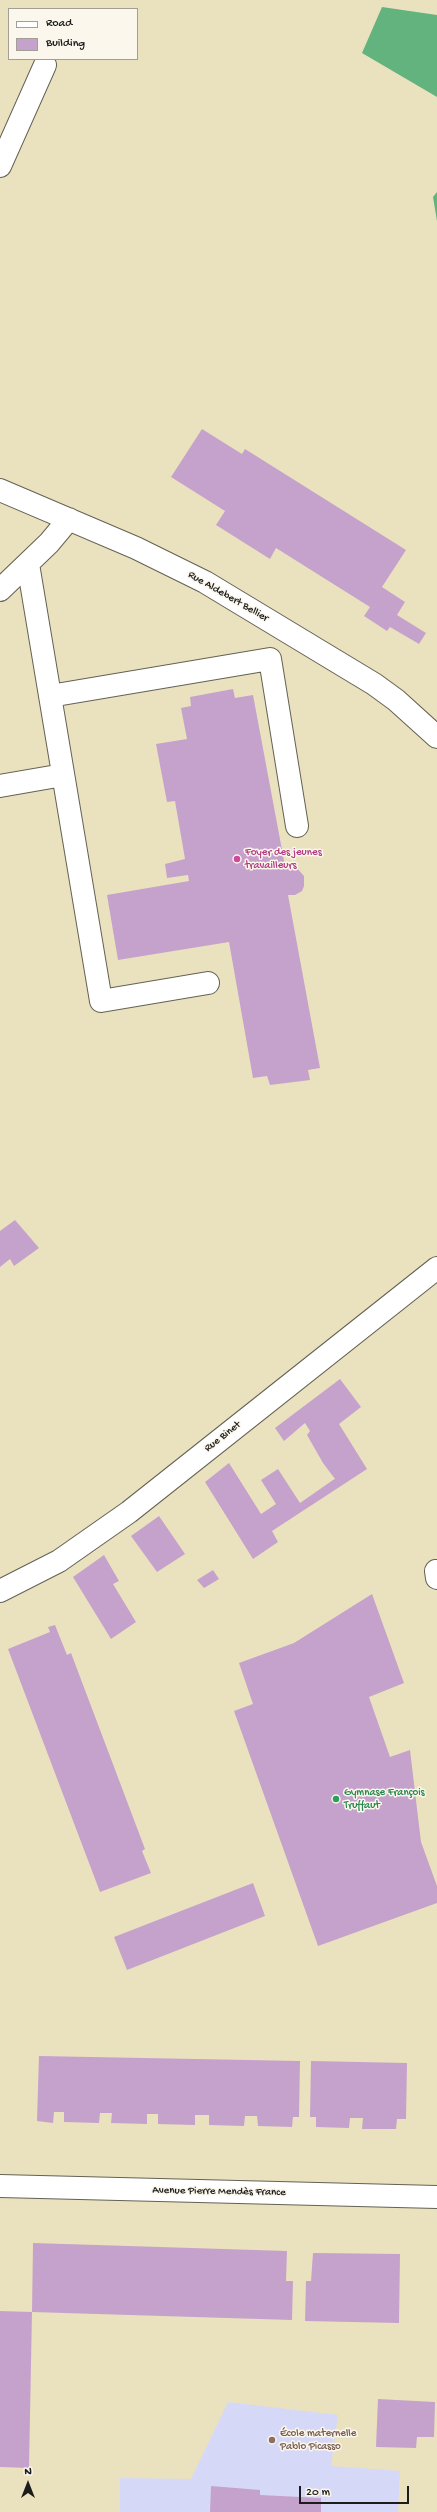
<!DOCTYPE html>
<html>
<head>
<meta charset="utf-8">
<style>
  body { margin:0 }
  #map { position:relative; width:437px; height:2512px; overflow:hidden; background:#eae2be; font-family:"Gochi Hand",sans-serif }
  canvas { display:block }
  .legend { position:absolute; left:8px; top:8px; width:130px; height:52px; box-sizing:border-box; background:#fbf7ec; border:1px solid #a29f99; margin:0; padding:5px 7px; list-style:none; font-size:12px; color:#1c1c1c }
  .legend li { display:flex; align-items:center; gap:8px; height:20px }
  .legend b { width:20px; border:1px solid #a29f99 }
  .north { position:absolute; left:8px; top:2464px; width:40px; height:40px; -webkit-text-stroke:3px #fbf7ec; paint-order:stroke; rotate:0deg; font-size:11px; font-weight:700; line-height:16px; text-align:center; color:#1c1c1c }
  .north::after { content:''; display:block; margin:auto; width:14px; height:18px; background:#1c1c1c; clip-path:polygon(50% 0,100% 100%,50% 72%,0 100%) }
  .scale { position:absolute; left:299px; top:2486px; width:110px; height:18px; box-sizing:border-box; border:2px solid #1c1c1c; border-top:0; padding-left:5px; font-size:12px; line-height:14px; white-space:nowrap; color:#1c1c1c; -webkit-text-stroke:3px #fbf7ec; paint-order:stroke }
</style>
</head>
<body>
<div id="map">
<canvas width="437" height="2512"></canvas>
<ul class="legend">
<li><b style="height:5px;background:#fff"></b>Road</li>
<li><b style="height:11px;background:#c5a2cc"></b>Building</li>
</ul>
<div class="north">N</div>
<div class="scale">20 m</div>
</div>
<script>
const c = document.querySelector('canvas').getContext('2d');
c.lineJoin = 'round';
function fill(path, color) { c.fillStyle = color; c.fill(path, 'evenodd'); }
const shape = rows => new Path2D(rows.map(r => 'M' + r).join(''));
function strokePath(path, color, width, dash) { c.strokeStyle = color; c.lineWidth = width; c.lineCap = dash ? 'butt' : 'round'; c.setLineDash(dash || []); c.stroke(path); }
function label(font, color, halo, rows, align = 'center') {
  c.font = font + ' "Gochi Hand",sans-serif'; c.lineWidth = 3; c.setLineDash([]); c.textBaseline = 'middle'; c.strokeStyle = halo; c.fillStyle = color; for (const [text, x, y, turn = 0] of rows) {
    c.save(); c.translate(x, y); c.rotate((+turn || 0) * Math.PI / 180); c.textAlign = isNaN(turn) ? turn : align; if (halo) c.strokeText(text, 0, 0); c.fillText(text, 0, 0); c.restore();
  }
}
fill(shape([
  [228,2402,338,2415,331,2466,400,2471,398,2512,120,2512,120,2478,191,2479]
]), '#d6d8f8');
fill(shape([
  [382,7,437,15,437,97,362,53],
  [437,192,437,221,433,197]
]), '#63b37f');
fill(shape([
  [202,429,242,454,245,449,406,550,382,587,405,602,397,615,426,633,419,644,390,627,387,631,364,616,370,607,276,548,270,559,216,525,225,511,171,477],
  [233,689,235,698,253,695,285,866,295,866,304,876,304,886,302,891,295,895,288,895,320,1068,308,1070,310,1080,270,1085,267,1076,253,1078,229,942,118,960,107,895,189,881,188,875,167,878,165,864,185,859,175,801,167,802,156,744,187,739,181,708,191,706,190,697],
  [15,1220,39,1248,14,1266,10,1259,0,1267,0,1231],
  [340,1379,361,1407,339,1424,367,1469,272,1531,278,1542,253,1559,205,1482,229,1463,261,1514,276,1504,261,1480,278,1469,300,1503,333,1480,335,1479,323,1463,307,1435,310,1431,305,1423,284,1441,275,1428],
  [159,1516,185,1554,157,1572,131,1536],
  [104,1555,119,1581,113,1584,136,1622,111,1639,73,1577],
  [213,1570,219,1579,204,1588,197,1580],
  [372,1594,404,1683,369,1697,390,1757,410,1750,421,1842,437,1886,437,1903,318,1946,234,1711,253,1704,239,1663,294,1643],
  [55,1625,67,1655,71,1653,145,1849,142,1851,151,1873,100,1892,8,1649,50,1632,48,1627],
  [253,1883,265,1916,127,1970,114,1937],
  [39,2056,300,2061,299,2117,293,2117,292,2127,258,2126,257,2116,245,2116,244,2126,209,2125,209,2115,195,2115,195,2125,158,2124,158,2114,147,2114,147,2124,111,2123,112,2113,100,2113,99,2123,64,2122,64,2112,54,2112,53,2123,37,2121],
  [311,2061,407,2063,406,2119,397,2119,396,2129,362,2129,363,2118,350,2118,349,2128,316,2127,316,2117,310,2117],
  [33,2243,287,2251,286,2281,293,2281,292,2320,32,2312],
  [313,2253,400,2254,399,2323,305,2321,306,2281,311,2281],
  [0,2311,32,2312,29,2468,0,2467],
  [378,2399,435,2402,434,2437,417,2437,416,2448,376,2447],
  [211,2486,260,2490,260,2495,321,2498,321,2512,210,2512]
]), '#c5a2cc');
const minor = shape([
  [0,166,45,65],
  [0,490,136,548,205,582,374,684,396,700,437,737],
  [28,564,101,1001,208,983],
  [0,590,49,543,69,519],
  [50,696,270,659,297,826],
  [0,786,63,775],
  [436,1571,437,1578],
  [0,1591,59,1561,129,1512,437,1268],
  [0,2186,437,2197]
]);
strokePath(minor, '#646155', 24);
strokePath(minor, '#fff', 22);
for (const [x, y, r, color] of [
  [237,859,4,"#d1479c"],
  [336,1799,4,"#2e9e5b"],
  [272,2440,4,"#8d6e63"]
]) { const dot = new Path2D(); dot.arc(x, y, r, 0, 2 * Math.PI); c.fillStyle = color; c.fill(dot); strokePath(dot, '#fbf7ec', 1.5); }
label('11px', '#1c1c1c', '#fbf7ec', [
  ["Rue Aldebert Bellier",228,597,30],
  ["Rue Binet",223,1437,-38],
  ["Avenue Pierre Mendès France",219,2192,1]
]);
label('11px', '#b23c85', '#fbf7ec', [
  ["Foyer des jeunes",245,853],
  ["travailleurs",245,866]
], 'left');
label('11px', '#27864d', '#fbf7ec', [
  ["Gymnase François",344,1793],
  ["Truffaut",344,1806]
], 'left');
label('11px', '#785e54', '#fbf7ec', [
  ["École maternelle",280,2434],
  ["Pablo Picasso",280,2447]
], 'left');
</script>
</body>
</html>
